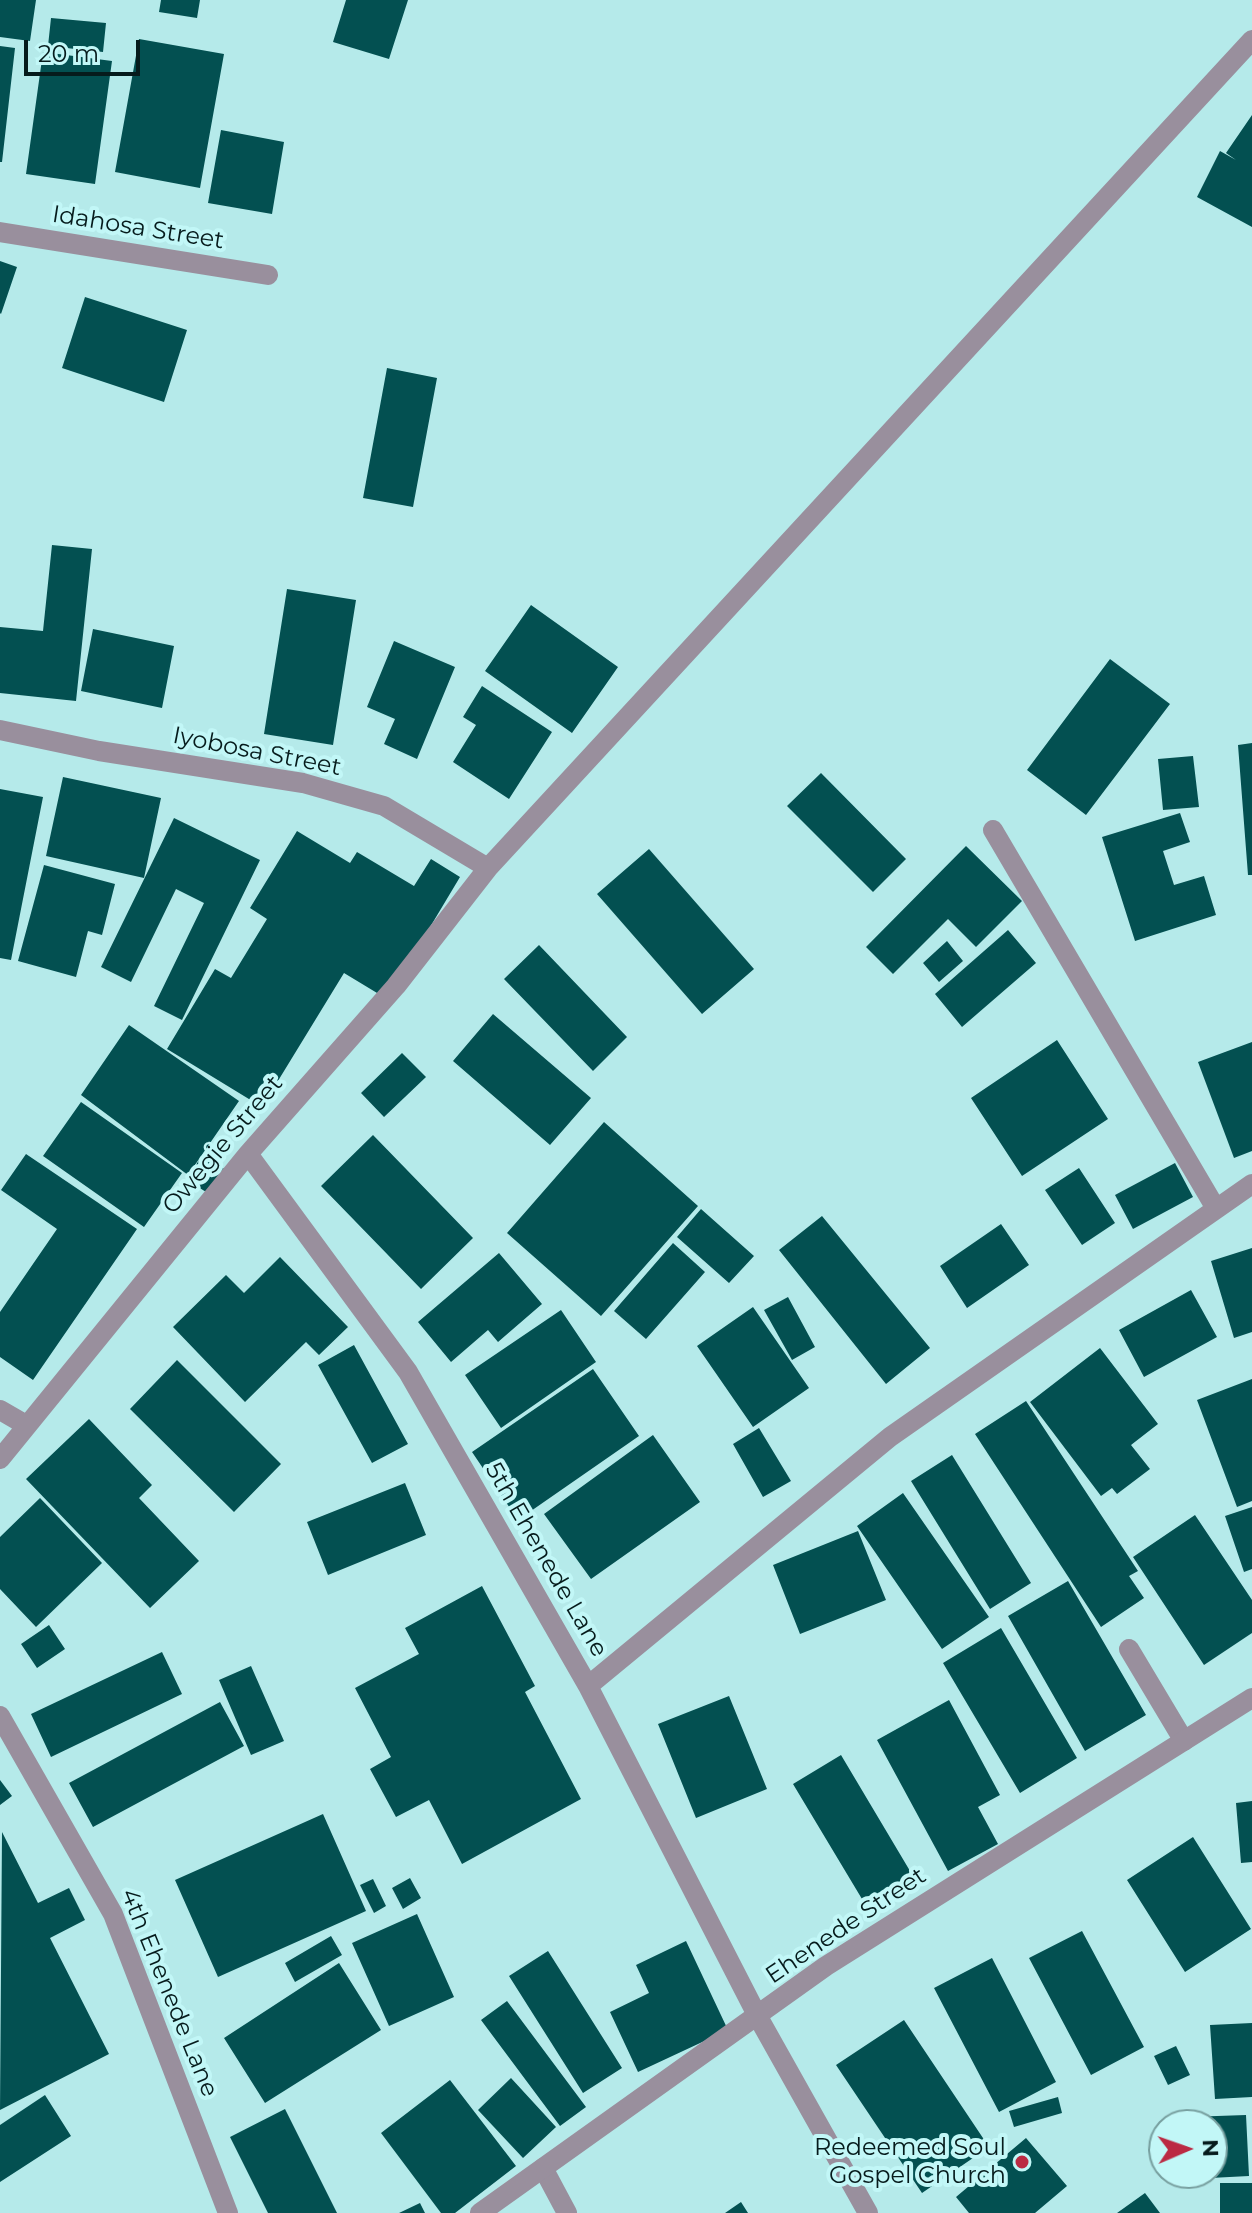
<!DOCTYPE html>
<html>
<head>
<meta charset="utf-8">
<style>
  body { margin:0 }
  #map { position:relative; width:1252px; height:2213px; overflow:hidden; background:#b5eaea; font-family:Montserrat,sans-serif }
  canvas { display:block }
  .north { position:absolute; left:1148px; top:2109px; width:80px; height:80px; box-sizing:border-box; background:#c2f7f7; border:2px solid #779f9f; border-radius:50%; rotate:88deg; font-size:22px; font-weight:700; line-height:32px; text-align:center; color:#061b1c }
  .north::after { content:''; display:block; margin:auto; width:28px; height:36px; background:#bb2a43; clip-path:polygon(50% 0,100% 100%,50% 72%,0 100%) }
  .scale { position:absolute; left:24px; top:40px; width:116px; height:36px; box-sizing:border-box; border:4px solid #061b1c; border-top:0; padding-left:10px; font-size:24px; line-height:28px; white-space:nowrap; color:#061b1c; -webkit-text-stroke:6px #c2f7f7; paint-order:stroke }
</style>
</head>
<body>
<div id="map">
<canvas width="1252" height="2213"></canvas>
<div class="north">N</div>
<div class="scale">20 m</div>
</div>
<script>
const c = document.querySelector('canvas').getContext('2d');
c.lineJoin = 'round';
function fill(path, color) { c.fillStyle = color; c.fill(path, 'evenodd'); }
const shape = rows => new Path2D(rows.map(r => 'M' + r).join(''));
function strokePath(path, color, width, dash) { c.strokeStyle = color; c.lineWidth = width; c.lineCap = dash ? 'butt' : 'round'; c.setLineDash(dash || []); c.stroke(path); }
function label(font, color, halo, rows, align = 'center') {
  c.font = font + ' Montserrat,sans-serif'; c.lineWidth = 8; c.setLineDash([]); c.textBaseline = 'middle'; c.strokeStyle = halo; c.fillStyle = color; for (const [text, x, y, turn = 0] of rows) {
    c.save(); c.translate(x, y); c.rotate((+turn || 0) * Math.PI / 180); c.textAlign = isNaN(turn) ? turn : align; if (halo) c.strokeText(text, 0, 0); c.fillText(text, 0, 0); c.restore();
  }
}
fill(shape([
  [0,0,36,0,30,41,0,37],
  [161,0,200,0,197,18,159,12],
  [346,0,408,0,389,59,333,42],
  [51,18,106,23,103,52,48,46],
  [139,39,224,54,200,188,115,172],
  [0,46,15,48,2,162,0,162],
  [43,52,112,61,95,184,26,174],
  [1252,115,1252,227,1197,197,1220,151,1236,160,1226,153],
  [221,130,284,142,272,214,208,203],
  [0,261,17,267,1,314,0,313],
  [85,297,187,330,164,402,62,368],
  [387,368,437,378,413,507,363,498],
  [52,545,92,549,76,701,0,693,0,627,43,631],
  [287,589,356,600,333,745,264,734],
  [531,605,618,667,572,733,485,671],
  [93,629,174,646,162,708,81,691],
  [394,641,455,667,417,759,384,744,395,719,367,707],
  [1110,659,1170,704,1086,815,1027,770],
  [482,686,552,732,509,799,453,762,476,725,463,717],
  [1252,743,1252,875,1248,875,1238,745],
  [1193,756,1199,807,1163,810,1158,759],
  [821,773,906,859,873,892,787,806],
  [63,777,161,798,144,878,46,856],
  [0,789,43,797,11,960,0,958],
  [1180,813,1190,842,1163,851,1174,885,1204,876,1216,915,1135,941,1102,837],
  [174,818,260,860,182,1020,154,1006,204,903,176,889,131,982,101,967],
  [297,831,350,863,357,852,414,886,431,859,460,877,387,999,344,973,262,1107,167,1049,215,969,231,978,267,919,250,908],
  [966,846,1022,901,976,947,948,919,893,974,866,947],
  [649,849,754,969,702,1014,597,894],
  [44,865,115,884,102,935,88,931,76,977,18,961],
  [1008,930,1036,963,962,1027,935,994],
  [947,941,963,961,939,982,923,963],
  [539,945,627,1037,593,1071,504,979],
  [493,1014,591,1098,550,1145,453,1061],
  [129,1025,239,1101,188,1175,81,1095],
  [1057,1040,1108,1119,1022,1176,971,1098],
  [1252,1042,1252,1151,1234,1158,1198,1062],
  [402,1053,426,1077,384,1117,361,1093],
  [81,1102,182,1173,144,1227,43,1156],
  [604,1122,698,1206,601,1316,507,1233],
  [373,1135,473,1238,421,1289,321,1186],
  [26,1154,137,1229,33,1380,0,1357,0,1312,57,1229,1,1190],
  [202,1155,229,1172,214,1197,187,1180],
  [1175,1163,1193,1197,1133,1229,1115,1195],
  [1079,1168,1115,1223,1082,1245,1045,1190],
  [701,1209,754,1256,729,1283,677,1237],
  [822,1216,930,1348,886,1384,779,1250],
  [1001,1224,1029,1265,967,1308,940,1266],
  [673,1243,705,1272,646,1339,614,1311],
  [1252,1248,1252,1332,1234,1338,1211,1261],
  [499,1253,542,1304,498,1342,488,1330,451,1362,418,1322],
  [280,1257,348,1327,319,1355,306,1342,245,1402,173,1327,226,1275,244,1293],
  [1191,1290,1217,1337,1144,1377,1119,1330],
  [788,1297,815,1347,792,1360,764,1310],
  [753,1307,809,1388,753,1427,697,1346],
  [561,1310,596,1362,501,1428,465,1375],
  [354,1345,408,1444,372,1463,318,1365],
  [1100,1348,1158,1424,1131,1445,1150,1469,1117,1494,1112,1488,1101,1496,1030,1402],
  [177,1360,281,1464,234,1512,130,1409],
  [593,1369,639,1436,518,1520,472,1452],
  [1252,1379,1252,1501,1237,1507,1197,1400],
  [1026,1401,1138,1571,1129,1576,1144,1598,1101,1627,975,1434],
  [89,1419,152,1485,139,1498,199,1561,150,1608,26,1479],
  [759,1428,791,1481,763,1497,733,1444],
  [653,1435,700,1502,591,1579,544,1514],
  [952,1455,1031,1583,990,1609,911,1481],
  [405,1483,426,1535,328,1575,307,1522],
  [903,1493,989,1617,942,1649,857,1526],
  [40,1498,102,1563,36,1627,0,1589,0,1537],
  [1252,1507,1252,1569,1244,1572,1225,1516],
  [1195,1515,1252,1600,1252,1633,1204,1665,1133,1557],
  [858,1531,886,1600,800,1634,773,1565],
  [1068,1581,1146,1715,1085,1751,1008,1616],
  [482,1586,535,1686,525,1692,581,1799,462,1864,429,1800,396,1817,370,1769,391,1757,355,1688,419,1654,405,1628],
  [49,1625,65,1649,37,1668,21,1644],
  [1001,1628,1077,1758,1020,1793,943,1663],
  [162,1652,182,1694,51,1757,31,1714],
  [251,1666,284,1741,251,1755,219,1680],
  [729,1696,767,1789,696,1818,658,1724],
  [949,1700,1000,1795,978,1807,998,1844,948,1871,877,1740],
  [220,1702,244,1746,93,1827,69,1783],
  [841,1755,913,1876,865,1904,793,1784],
  [0,1780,12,1796,0,1805],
  [1252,1801,1252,1862,1241,1863,1236,1803],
  [323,1814,366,1911,218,1977,175,1880],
  [2,1832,38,1903,69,1888,85,1920,50,1938,109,2054,0,2110],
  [1193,1837,1251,1929,1185,1972,1127,1880],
  [410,1878,421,1898,403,1909,392,1888],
  [373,1879,386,1906,374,1913,360,1885],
  [417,1914,454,1997,389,2026,352,1943],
  [1082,1931,1144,2047,1091,2075,1029,1958],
  [331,1936,342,1955,295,1982,285,1963],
  [686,1941,728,2030,638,2072,610,2012,649,1993,636,1965],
  [548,1951,622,2068,583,2093,509,1976],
  [992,1958,1056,2082,999,2112,934,1988],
  [339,1963,381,2030,265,2103,224,2038],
  [507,2001,586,2107,560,2126,481,2020],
  [904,2020,989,2147,922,2193,836,2065],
  [1252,2023,1252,2097,1215,2099,1210,2025],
  [1176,2046,1190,2075,1168,2085,1154,2056],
  [511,2078,556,2127,523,2158,478,2110],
  [450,2080,516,2166,455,2213,441,2213,381,2133],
  [45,2095,71,2136,0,2182,0,2125],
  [1058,2097,1062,2113,1014,2127,1009,2111],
  [285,2109,337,2213,268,2213,230,2137],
  [1246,2115,1249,2176,1191,2179,1191,2173,1212,2173,1212,2125,1189,2125,1188,2117],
  [1026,2138,1067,2186,1035,2213,969,2213,956,2197],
  [1220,2183,1252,2183,1252,2213,1220,2213],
  [1145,2193,1160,2213,1117,2213],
  [741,2202,748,2213,725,2213],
  [420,2203,425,2213,399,2213]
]), '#035051');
strokePath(shape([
  [1129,1649,1184,1741],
  [543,2168,567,2213]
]), '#998f9d', 20);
strokePath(shape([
  [0,232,268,275],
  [0,730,99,751,303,783,384,806,488,868],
  [993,830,1215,1207],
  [248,1154,408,1372,588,1686,758,2017,868,2213],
  [0,1410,26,1425],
  [0,1459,248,1154,396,986,488,868,1252,40],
  [588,1686,890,1437,1252,1184],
  [0,1716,113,1914,228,2213],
  [480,2213,826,1966,1252,1698]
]), '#998f9d', 20);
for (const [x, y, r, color] of [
  [1022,2162,8,"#bb2a43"]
]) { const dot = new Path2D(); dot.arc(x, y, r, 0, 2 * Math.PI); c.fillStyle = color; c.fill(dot); strokePath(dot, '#c2f7f7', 3); }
label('24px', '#061b1c', '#c2f7f7', [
  ["Idahosa Street",138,228,9],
  ["Iyobosa Street",257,752,11],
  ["Owegie Street",223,1145,-50],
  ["5th Ehenede Lane",546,1560,60],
  ["Ehenede Street",846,1926,-34],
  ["4th Ehenede Lane",169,1993,68]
]);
label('24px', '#061b1c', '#c2f7f7', [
  ["Redeemed Soul",1006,2148],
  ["Gospel Church",1006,2176]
], 'right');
</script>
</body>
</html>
